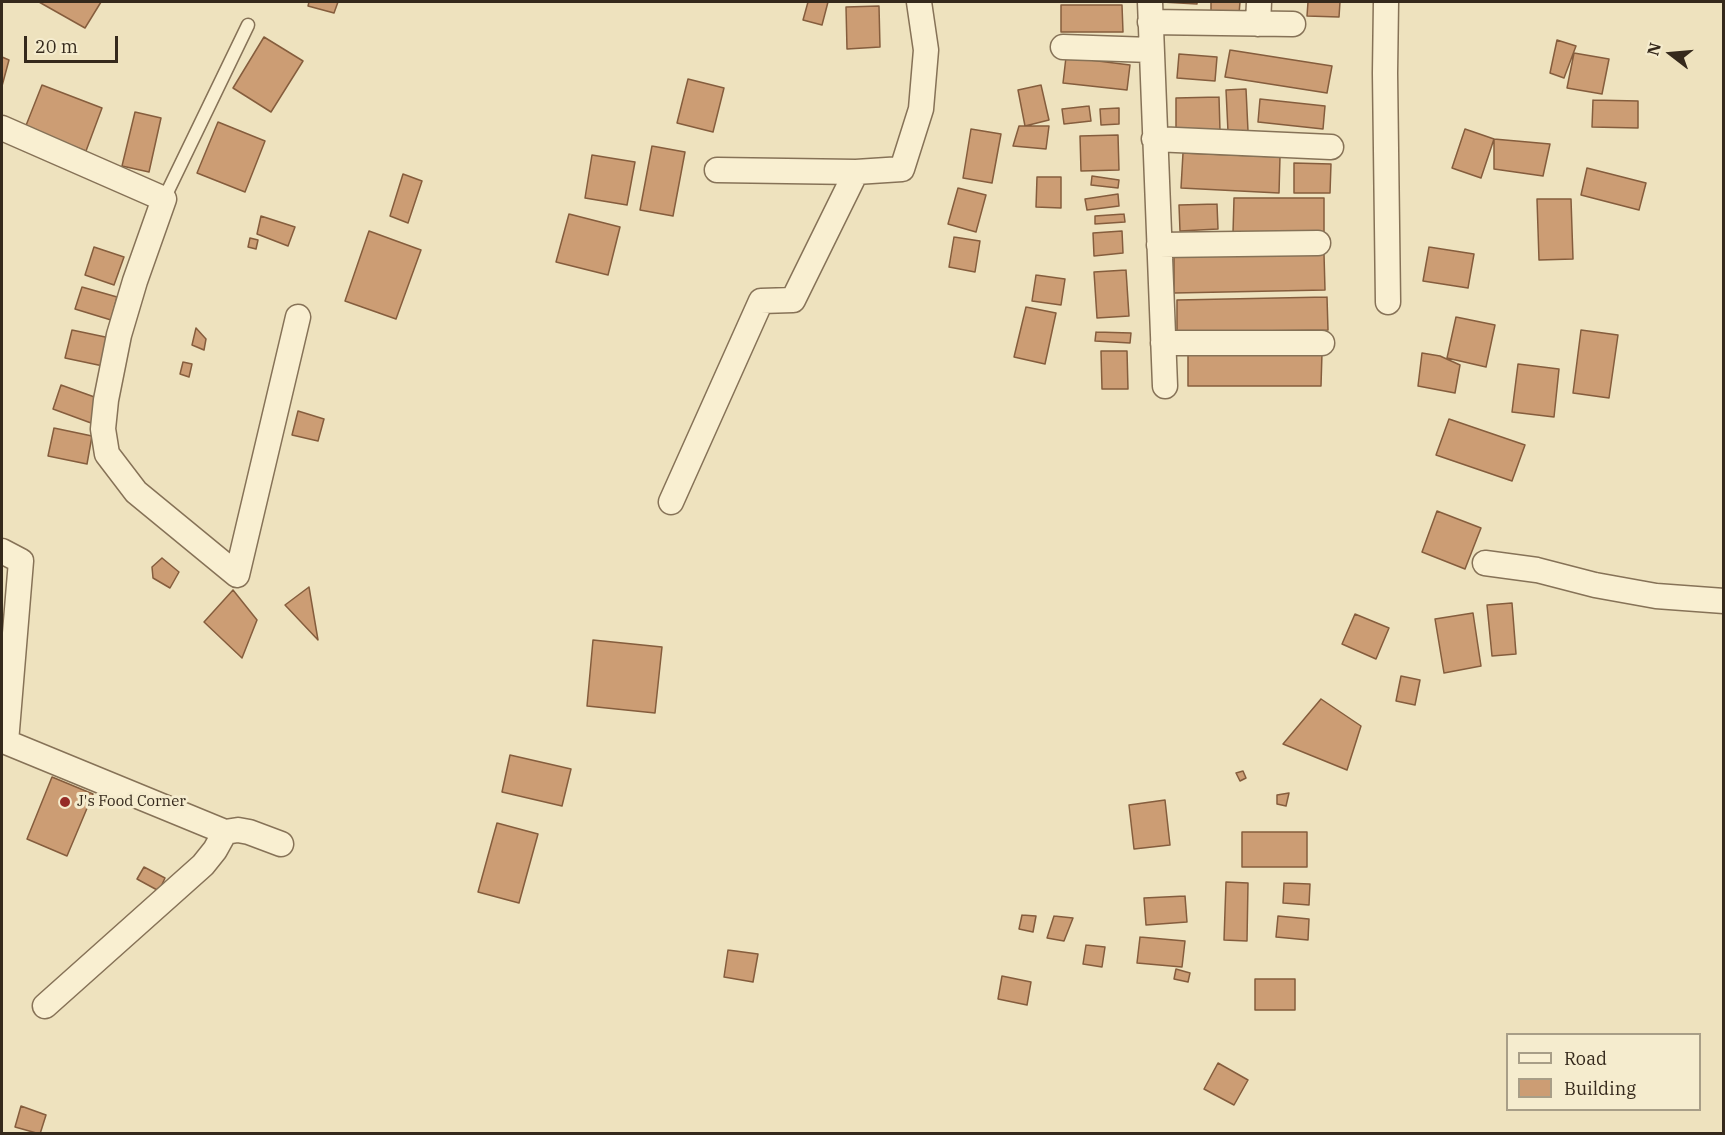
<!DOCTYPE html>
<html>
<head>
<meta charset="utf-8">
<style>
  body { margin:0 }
  #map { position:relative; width:1725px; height:1135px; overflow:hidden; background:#eee2be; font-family:"IBM Plex Serif",serif }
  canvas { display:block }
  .frame { position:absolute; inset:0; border:3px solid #35291c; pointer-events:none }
  .legend { position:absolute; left:1506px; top:1033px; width:195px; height:78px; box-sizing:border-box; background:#f5ecce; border:2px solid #a89e87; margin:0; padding:8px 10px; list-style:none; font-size:18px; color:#35291c }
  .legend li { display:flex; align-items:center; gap:12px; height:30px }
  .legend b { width:30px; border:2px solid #a89e87 }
  .north { position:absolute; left:1641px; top:24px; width:60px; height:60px; -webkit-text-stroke:4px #f5ecce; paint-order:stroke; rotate:286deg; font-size:16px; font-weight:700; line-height:24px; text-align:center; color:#35291c }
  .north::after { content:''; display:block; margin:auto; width:21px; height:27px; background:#35291c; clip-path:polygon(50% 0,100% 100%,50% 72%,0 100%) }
  .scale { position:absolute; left:24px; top:36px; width:94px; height:27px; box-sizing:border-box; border:3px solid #35291c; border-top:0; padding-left:8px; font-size:18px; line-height:21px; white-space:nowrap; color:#35291c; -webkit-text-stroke:4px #f5ecce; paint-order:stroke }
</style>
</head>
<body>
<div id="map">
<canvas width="1725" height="1135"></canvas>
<div class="frame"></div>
<ul class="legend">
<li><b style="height:8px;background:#f9efd1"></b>Road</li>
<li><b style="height:16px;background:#cc9d74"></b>Building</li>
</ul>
<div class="north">N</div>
<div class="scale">20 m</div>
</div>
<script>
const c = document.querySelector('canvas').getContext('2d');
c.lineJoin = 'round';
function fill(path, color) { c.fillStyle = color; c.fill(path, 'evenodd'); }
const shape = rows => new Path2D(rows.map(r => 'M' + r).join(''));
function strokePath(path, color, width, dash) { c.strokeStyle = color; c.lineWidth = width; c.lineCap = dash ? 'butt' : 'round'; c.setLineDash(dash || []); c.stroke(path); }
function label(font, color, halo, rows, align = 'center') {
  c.font = font + ' "IBM Plex Serif",serif'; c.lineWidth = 6; c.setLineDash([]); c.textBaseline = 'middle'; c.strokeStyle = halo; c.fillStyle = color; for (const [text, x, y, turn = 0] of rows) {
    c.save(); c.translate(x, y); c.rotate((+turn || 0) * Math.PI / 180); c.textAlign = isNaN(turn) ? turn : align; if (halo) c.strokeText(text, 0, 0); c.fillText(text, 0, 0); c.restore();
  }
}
const building = shape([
  [39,2,101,2,85,28,39,2],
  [309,2,338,2,334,13,308,6,309,2],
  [808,2,828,2,822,25,803,20,808,2],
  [1162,2,1197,2,1197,4,1162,2],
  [1211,2,1240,2,1239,14,1211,13,1211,2],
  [1308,2,1340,2,1339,17,1307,16,1308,2],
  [1061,5,1122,5,1123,32,1061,32,1061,5],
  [879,6,880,47,847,49,846,7,879,6],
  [264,37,303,61,271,112,233,88,264,37],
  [1557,40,1576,46,1564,78,1550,73,1557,40],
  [1230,50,1332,66,1327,93,1225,77,1230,50],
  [1574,53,1609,59,1602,94,1567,88,1574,53],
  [1179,54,1217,57,1215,81,1177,78,1179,54],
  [2,57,9,60,2,86,2,57],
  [1066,57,1130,65,1127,90,1063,83,1066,57],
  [688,79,724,88,713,132,677,123,688,79],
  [42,85,102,108,86,151,25,128,42,85],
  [1041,85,1049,120,1025,126,1018,90,1041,85],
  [1246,89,1248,131,1228,132,1226,90,1246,89],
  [1219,97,1220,131,1176,131,1176,98,1219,97],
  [1260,99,1325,106,1323,129,1258,122,1260,99],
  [1593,100,1638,101,1638,128,1592,127,1593,100],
  [1089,106,1091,121,1064,124,1062,109,1089,106],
  [1119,108,1119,124,1101,125,1100,109,1119,108],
  [135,112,161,118,149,172,122,166,135,112],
  [218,122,265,141,245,192,197,173,218,122],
  [1019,126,1049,126,1046,149,1013,146,1019,126],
  [971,129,1001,134,992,183,963,178,971,129],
  [1465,129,1494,139,1481,178,1452,168,1465,129],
  [1118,135,1119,170,1081,171,1080,136,1118,135],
  [1494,139,1550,144,1543,176,1494,169,1494,139],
  [652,146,685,152,673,216,640,210,652,146],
  [1183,153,1280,157,1279,193,1181,188,1183,153],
  [592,155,635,162,627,205,585,198,592,155],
  [1294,163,1331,164,1330,193,1294,193,1294,163],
  [1587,168,1646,183,1639,210,1581,195,1587,168],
  [403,174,422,181,408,223,390,216,403,174],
  [1092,176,1119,180,1118,188,1091,185,1092,176],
  [1037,177,1061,177,1061,208,1036,207,1037,177],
  [958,188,986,195,976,232,948,224,958,188],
  [1118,194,1119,206,1087,210,1085,199,1118,194],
  [1234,198,1324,198,1324,233,1233,233,1234,198],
  [1537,199,1571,199,1573,259,1539,260,1537,199],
  [1217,204,1218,229,1180,231,1179,205,1217,204],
  [569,214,620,227,608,275,556,262,569,214],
  [1124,214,1125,222,1095,224,1095,216,1124,214],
  [261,216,295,227,288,246,257,234,261,216],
  [369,231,421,250,396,319,345,301,369,231],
  [1122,231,1123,253,1094,256,1093,233,1122,231],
  [954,237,980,241,975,272,949,267,954,237],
  [250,238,258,240,256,249,248,247,250,238],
  [94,247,124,257,114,285,85,275,94,247],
  [1429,247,1474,254,1468,288,1423,281,1429,247],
  [1324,254,1325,290,1174,293,1174,256,1324,254],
  [1126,270,1129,316,1097,318,1094,272,1126,270],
  [1036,275,1065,279,1061,305,1032,301,1036,275],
  [82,287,117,297,111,320,75,309,82,287],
  [1327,297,1328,330,1177,332,1177,300,1327,297],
  [1026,307,1056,313,1045,364,1014,357,1026,307],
  [1456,317,1495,325,1486,367,1447,358,1456,317],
  [196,328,206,339,204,350,192,345,196,328],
  [72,330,110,338,103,366,65,358,72,330],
  [1581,330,1618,335,1609,398,1573,393,1581,330],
  [1096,332,1131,333,1130,343,1095,341,1096,332],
  [1101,351,1127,351,1128,389,1102,389,1101,351],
  [1322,353,1321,386,1188,386,1188,354,1322,353],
  [1422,353,1440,356,1460,365,1455,393,1418,386,1422,353],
  [183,362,192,364,189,377,180,374,183,362],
  [1518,364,1559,369,1554,417,1512,412,1518,364],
  [61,385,100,399,91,423,53,409,61,385],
  [298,411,324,419,318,441,292,435,298,411],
  [1449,419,1525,445,1512,481,1436,455,1449,419],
  [54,428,92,436,87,464,48,456,54,428],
  [1437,511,1481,528,1465,569,1422,552,1437,511],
  [162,558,179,572,170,588,153,578,152,567,162,558],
  [309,587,318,640,285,605,309,587],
  [233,590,257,620,242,658,204,622,233,590],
  [1512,603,1516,654,1492,656,1487,605,1512,603],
  [1473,613,1481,666,1444,673,1435,619,1473,613],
  [1355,614,1389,628,1376,659,1342,644,1355,614],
  [593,640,662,647,655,713,587,706,593,640],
  [1401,676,1420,680,1415,705,1396,701,1401,676],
  [1321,699,1361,726,1347,770,1283,744,1321,699],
  [510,755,571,769,562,806,502,792,510,755],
  [1243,771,1246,778,1240,781,1236,773,1243,771],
  [52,777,93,794,67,856,27,839,52,777],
  [1289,793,1286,806,1277,804,1277,795,1289,793],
  [1165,800,1170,845,1134,849,1129,805,1165,800],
  [497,823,538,834,519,903,478,892,497,823],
  [1242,832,1307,832,1307,867,1242,867,1242,832],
  [144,867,165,878,159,891,137,879,144,867],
  [1226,882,1248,883,1247,941,1224,940,1226,882],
  [1284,883,1310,884,1309,905,1283,903,1284,883],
  [1185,896,1187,922,1146,925,1144,898,1185,896],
  [1022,915,1036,916,1033,932,1019,929,1022,915],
  [1054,916,1073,918,1064,941,1047,938,1054,916],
  [1278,916,1309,919,1308,940,1276,937,1278,916],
  [1140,937,1185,941,1182,967,1137,963,1140,937],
  [1086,945,1105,947,1102,967,1083,964,1086,945],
  [728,950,758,954,753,982,724,977,728,950],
  [1176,969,1190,973,1188,982,1174,979,1176,969],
  [1002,976,1031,982,1027,1005,998,999,1002,976],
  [1255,979,1295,979,1295,1010,1255,1010,1255,979],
  [1218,1063,1248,1080,1234,1105,1204,1089,1218,1063],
  [21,1106,46,1115,40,1134,15,1127,21,1106]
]);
fill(building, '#cc9d74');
strokePath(building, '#855d3d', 1.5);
const service = shape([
  [164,199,248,25]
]);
const minor = shape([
  [1150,2,1165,386],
  [1386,2,1385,73,1388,302],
  [1150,22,1293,24],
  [1258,24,1259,2],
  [1063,47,1151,50],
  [2,128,164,199,135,281,119,335,106,400,103,429,107,454,136,492,237,575,298,317],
  [1154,139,1331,147],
  [717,170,856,172,902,169,921,109,926,50,919,2],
  [1159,245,1318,243],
  [1163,343,1322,343],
  [671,502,761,301,793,300,856,172],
  [2,551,21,561,6,742,225,832,238,830,249,832,281,844],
  [1485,563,1537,570,1595,585,1656,596,1724,601],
  [45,1006,203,865,215,850,225,832]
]);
strokePath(service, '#867257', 15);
strokePath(minor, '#867257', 27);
strokePath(service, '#f9efd1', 12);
strokePath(minor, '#f9efd1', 24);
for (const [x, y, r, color] of [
  [65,802,6,"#952c27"]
]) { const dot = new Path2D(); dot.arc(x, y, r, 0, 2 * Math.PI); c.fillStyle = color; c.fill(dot); strokePath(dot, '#f5ecce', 2); }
label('15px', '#35291c', '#f5ecce', [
  ["J's Food Corner",77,802]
], 'left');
</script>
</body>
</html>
